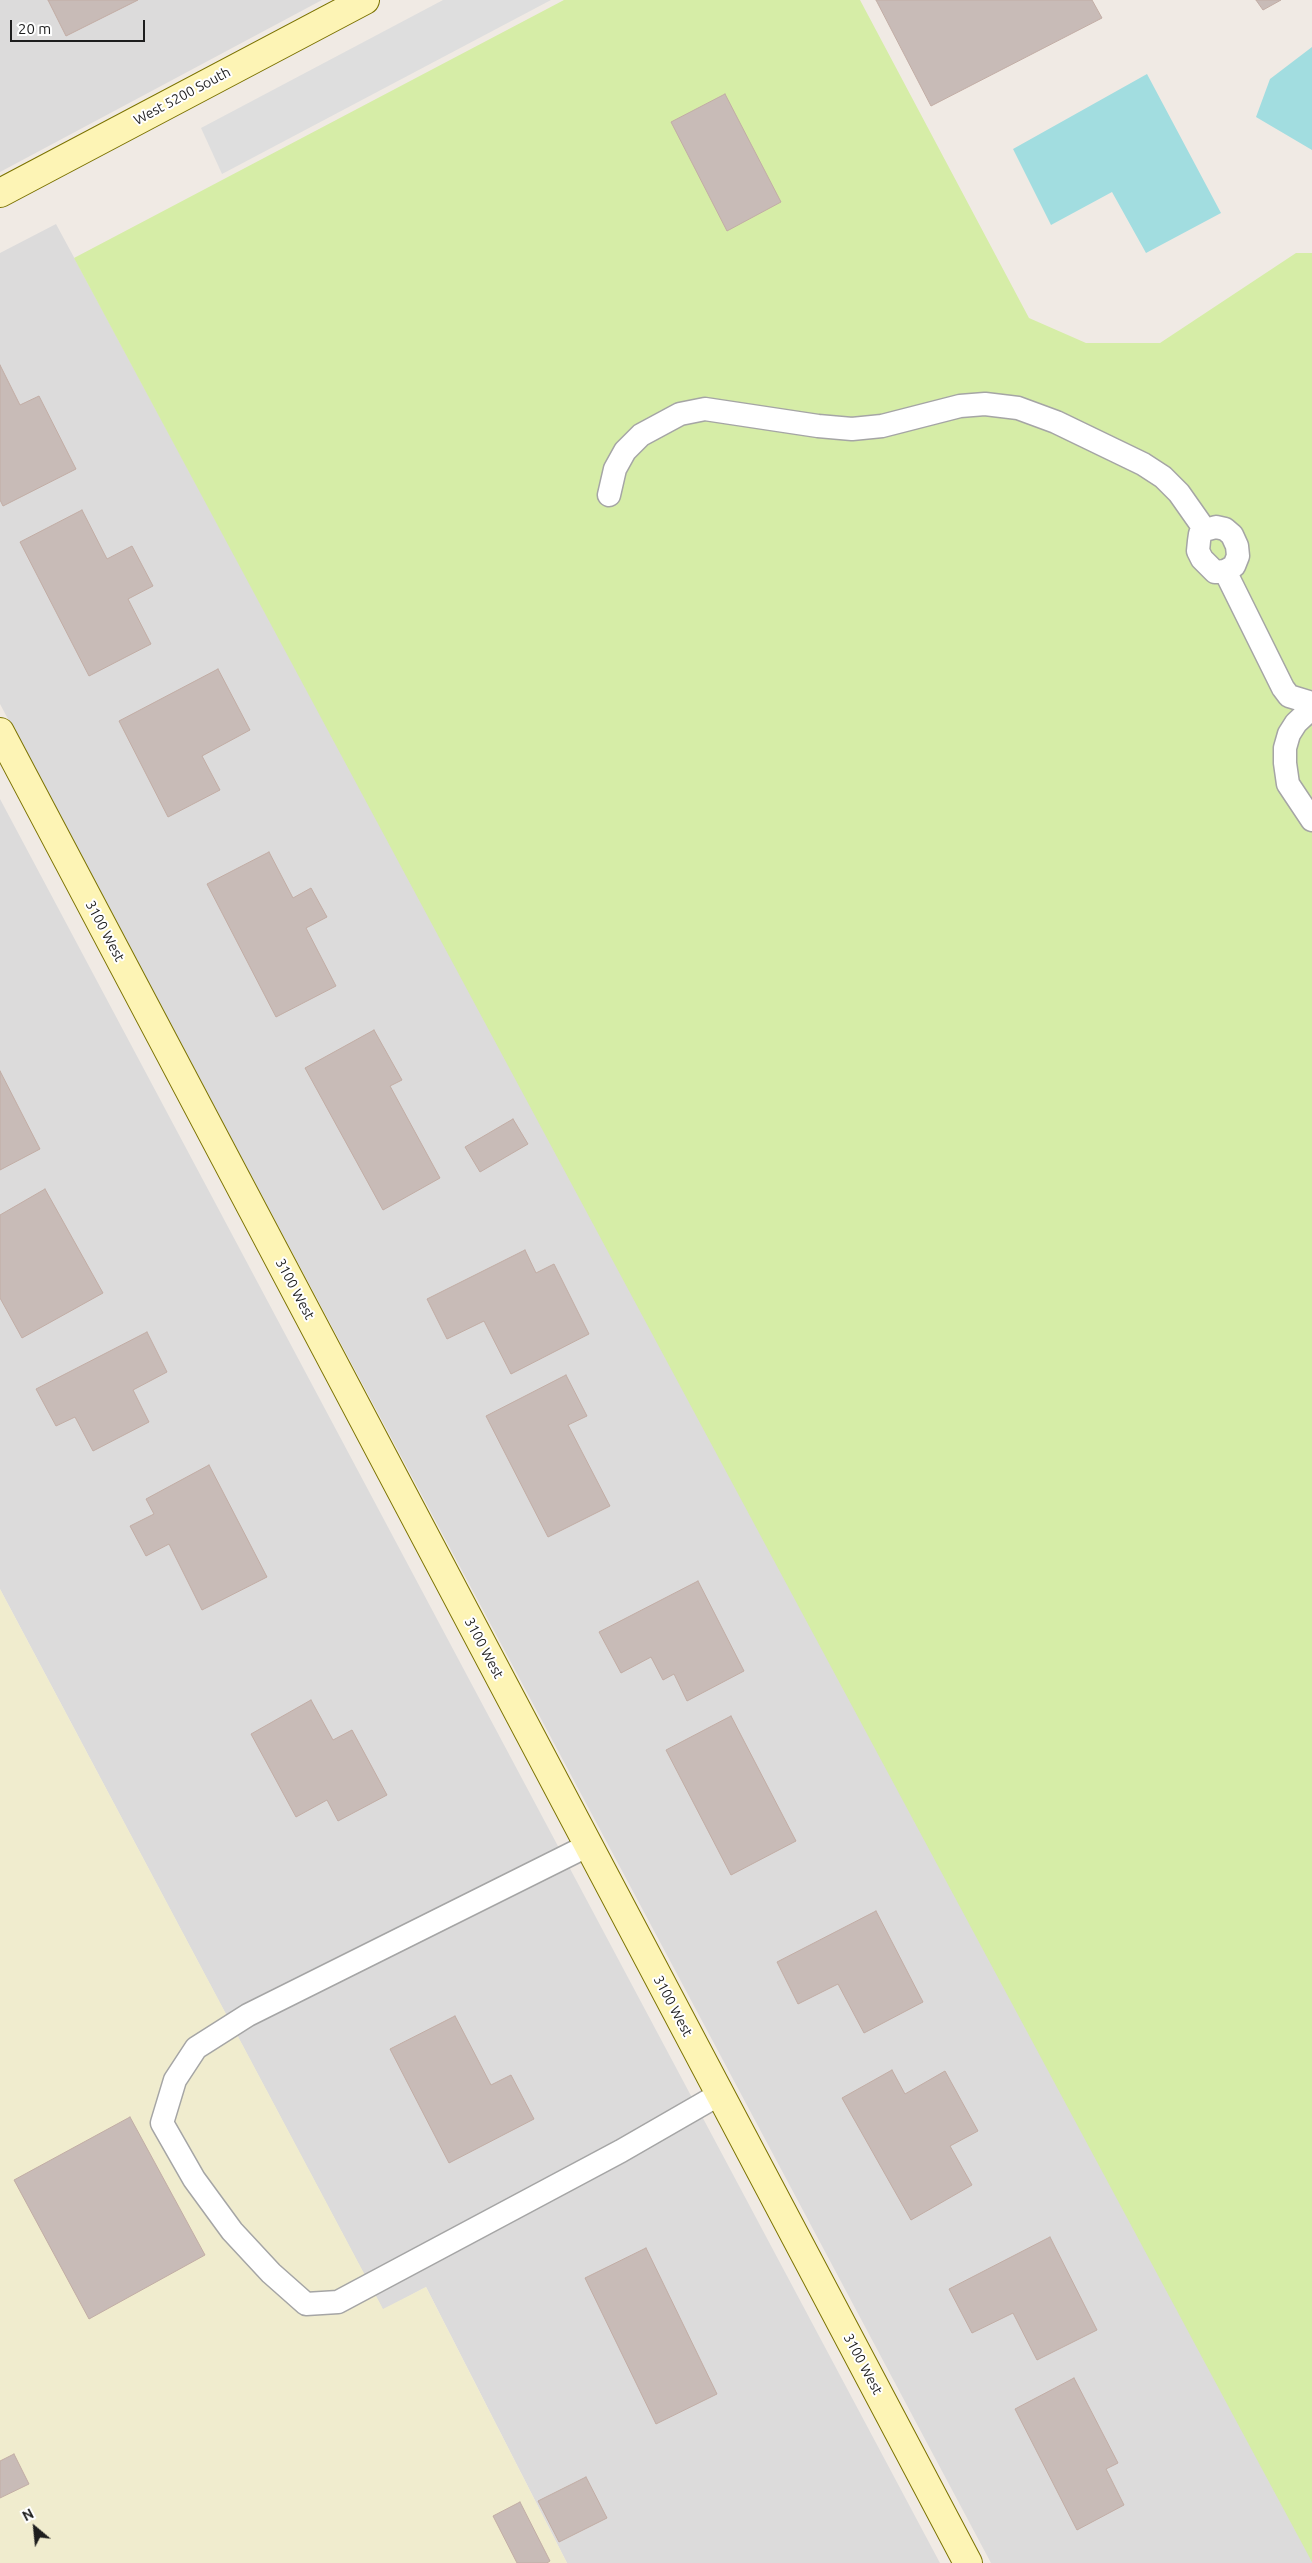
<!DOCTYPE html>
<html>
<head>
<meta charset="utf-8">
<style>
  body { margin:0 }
  #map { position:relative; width:1312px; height:2563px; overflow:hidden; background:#f0eae4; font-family:Ubuntu,sans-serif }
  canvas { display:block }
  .north { position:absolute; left:10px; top:2503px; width:50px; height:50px; -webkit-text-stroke:4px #fff; paint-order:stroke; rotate:332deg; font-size:14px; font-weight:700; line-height:20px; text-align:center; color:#1e1e1e }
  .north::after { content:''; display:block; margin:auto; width:18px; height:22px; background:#1e1e1e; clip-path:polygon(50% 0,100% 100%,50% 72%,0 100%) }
  .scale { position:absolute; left:10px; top:20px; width:135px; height:22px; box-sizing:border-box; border:2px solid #1e1e1e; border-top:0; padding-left:6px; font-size:15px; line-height:18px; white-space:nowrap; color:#1e1e1e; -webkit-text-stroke:4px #fff; paint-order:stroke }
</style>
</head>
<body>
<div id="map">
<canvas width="1312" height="2563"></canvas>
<div class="north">N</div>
<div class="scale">20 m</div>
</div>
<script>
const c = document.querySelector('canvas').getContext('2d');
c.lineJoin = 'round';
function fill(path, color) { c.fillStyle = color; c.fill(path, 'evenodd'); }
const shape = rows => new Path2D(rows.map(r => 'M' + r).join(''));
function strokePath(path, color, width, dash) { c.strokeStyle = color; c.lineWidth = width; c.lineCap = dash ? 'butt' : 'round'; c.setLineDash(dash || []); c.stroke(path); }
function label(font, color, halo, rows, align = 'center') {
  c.font = font + ' Ubuntu,sans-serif'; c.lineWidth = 4; c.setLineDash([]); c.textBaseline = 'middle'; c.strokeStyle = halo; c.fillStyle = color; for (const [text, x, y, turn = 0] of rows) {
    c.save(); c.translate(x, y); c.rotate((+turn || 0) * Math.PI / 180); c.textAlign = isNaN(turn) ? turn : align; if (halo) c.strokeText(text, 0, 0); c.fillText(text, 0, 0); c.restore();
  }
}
fill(shape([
  [0,0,322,0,0,172],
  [56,224,1312,2554,1312,2563,991,2563,0,704,0,253],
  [0,799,940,2563,567,2563,426,2287,383,2310,0,1589]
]), '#dcdbdb');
fill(shape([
  [0,1589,383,2309,426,2287,567,2563,0,2563]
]), '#f0ecce');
fill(shape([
  [564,0,860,0,1029,318,1086,343,1160,343,1296,253,1312,253,1312,2562,74,258]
]), '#d6eda7');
fill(shape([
  [443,0,551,0,222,174,201,128]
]), '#dedede');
fill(shape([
  [1312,47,1312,150,1256,117,1270,79],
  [1147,74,1221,213,1146,253,1112,192,1051,225,1013,149]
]), '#a2dde0');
const building = shape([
  [48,0,138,0,66,36,48,0],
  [876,0,1092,0,1102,18,931,106,876,0],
  [1256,0,1281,0,1263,10,1256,0],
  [725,94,781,202,727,231,671,122,725,94],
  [0,365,20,405,39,396,76,469,3,506,0,500,0,365],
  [82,510,107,559,132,546,153,586,128,599,151,644,89,676,20,542,82,510],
  [218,669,250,730,202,756,220,790,168,817,119,721,218,669],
  [269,852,293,898,311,888,327,917,306,928,336,986,276,1017,207,884,269,852],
  [374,1030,402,1080,390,1086,440,1178,383,1210,305,1068,374,1030],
  [0,1071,40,1149,0,1170,0,1071],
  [513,1119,528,1144,480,1172,465,1147,513,1119],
  [45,1189,103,1293,22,1338,0,1298,0,1215,45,1189],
  [525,1250,536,1273,554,1264,589,1334,511,1374,484,1321,447,1339,427,1299,525,1250],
  [147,1332,167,1372,133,1390,149,1422,93,1451,75,1417,56,1426,36,1389,147,1332],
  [566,1375,587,1416,568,1425,610,1506,548,1537,486,1416,566,1375],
  [209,1465,267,1577,202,1610,169,1544,146,1556,130,1526,154,1514,146,1499,209,1465],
  [698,1581,744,1671,687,1701,674,1674,663,1680,651,1657,621,1673,599,1632,698,1581],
  [311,1700,333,1740,352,1730,387,1795,338,1821,327,1800,296,1817,251,1734,311,1700],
  [731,1716,796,1841,731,1875,666,1750,731,1716],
  [876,1911,923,2002,864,2033,838,1984,798,2004,777,1962,876,1911],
  [455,2016,491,2085,511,2075,534,2119,449,2163,390,2049,455,2016],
  [892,2070,905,2094,945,2071,978,2131,950,2146,972,2185,911,2220,842,2098,892,2070],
  [130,2117,205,2255,89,2319,14,2180,130,2117],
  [1050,2237,1097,2330,1037,2360,1013,2313,972,2333,949,2289,1050,2237],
  [646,2248,717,2394,656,2424,585,2278,646,2248],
  [1074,2378,1118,2463,1106,2469,1124,2505,1077,2530,1015,2409,1074,2378],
  [14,2454,29,2484,0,2498,0,2461,14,2454],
  [586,2477,607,2518,559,2542,538,2501,586,2477],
  [520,2502,550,2561,547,2563,517,2563,493,2516,520,2502]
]);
fill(building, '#c8bbb7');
strokePath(building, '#c2ada5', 1);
const lane = shape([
  [609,495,615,469,625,451,641,435,680,414,705,409,818,426,852,429,882,426,960,406,985,404,1018,408,1056,422,1143,464,1163,477,1179,493,1205,530,1216,527,1225,529,1232,535,1237,546,1238,556,1234,566,1225,571,1215,572,1202,559,1198,551,1199,541,1200,534,1205,530],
  [1225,571,1283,688,1289,696,1312,703],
  [1312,708,1296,723,1289,734,1285,748,1285,763,1288,784,1312,820],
  [589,1845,248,2015,196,2048,175,2080,162,2123,194,2179,232,2231,271,2273,306,2304,338,2302,621,2151,720,2094]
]);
const secondary = shape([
  [0,193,365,0],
  [0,732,968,2563]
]);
strokePath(lane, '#a5a5a5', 25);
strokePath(secondary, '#7b7200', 30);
strokePath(lane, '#fff', 22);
strokePath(secondary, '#fdf4b5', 28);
label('14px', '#1e1e1e', '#fff', [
  ["West 5200 South",182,96,-28],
  ["3100 West",105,931,62],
  ["3100 West",295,1289,62],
  ["3100 West",484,1648,62],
  ["3100 West",673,2006,62],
  ["3100 West",863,2364,62]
]);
</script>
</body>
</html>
